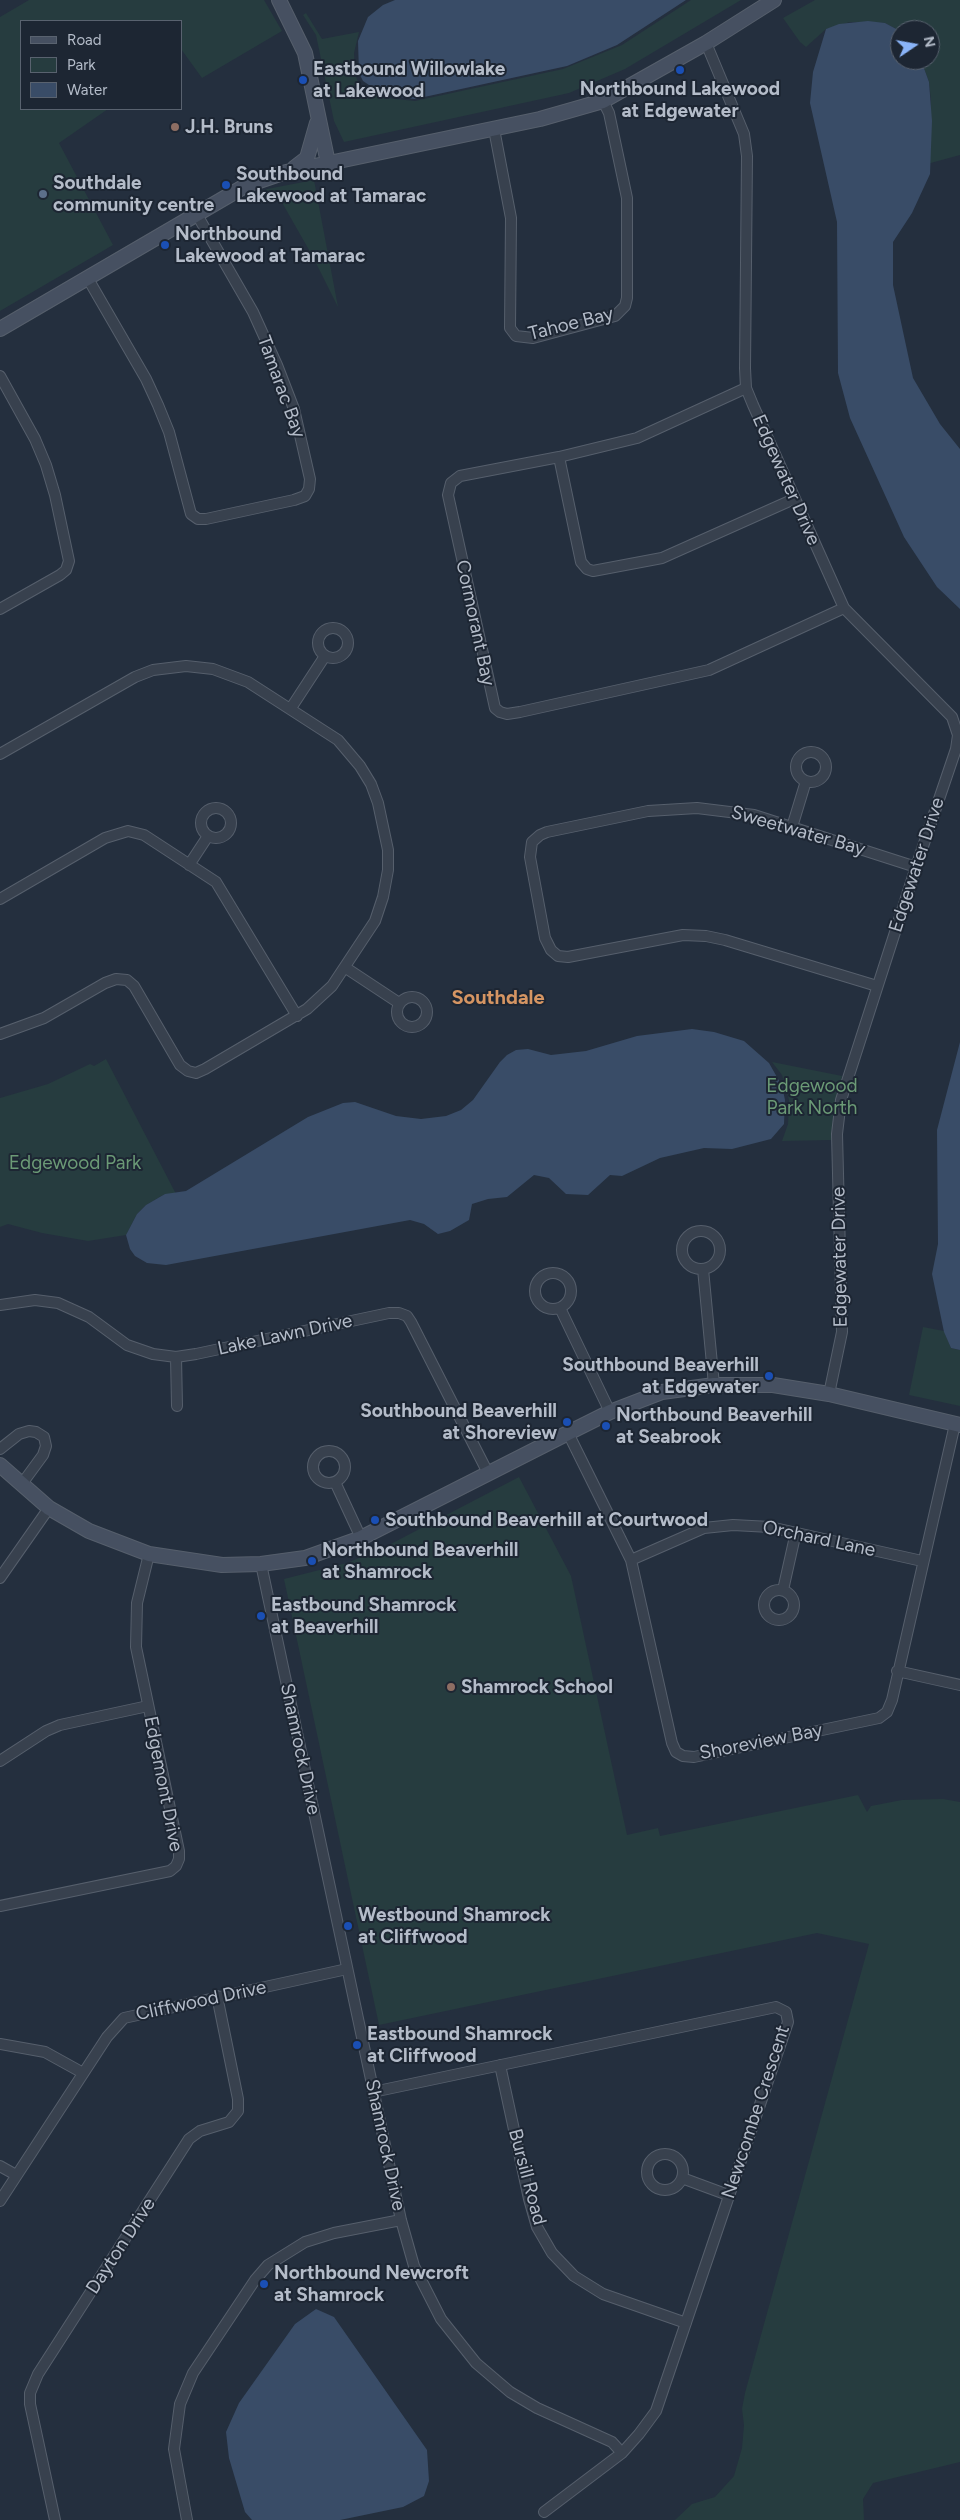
<!DOCTYPE html>
<html>
<head>
<meta charset="utf-8">
<style>
  body { margin:0 }
  #map { position:relative; width:960px; height:2520px; overflow:hidden; background:#242f3e; font-family:Figtree,sans-serif }
  canvas { display:block }
  .legend { position:absolute; left:20px; top:20px; width:162px; height:90px; box-sizing:border-box; background:#1d2633; border:1px solid #59626f; margin:0; padding:6px 9px; list-style:none; font-size:15px; color:#b4bcc9 }
  .legend li { display:flex; align-items:center; gap:10px; height:25px }
  .legend b { width:25px; border:1px solid #59626f }
  .north { position:absolute; left:890px; top:20px; width:50px; height:50px; box-sizing:border-box; background:#1d2633; border:1px solid #59626f; border-radius:50%; rotate:78deg; font-size:14px; font-weight:700; line-height:20px; text-align:center; color:#b4bcc9 }
  .north::after { content:''; display:block; margin:auto; width:18px; height:22px; background:#8ab4f8; clip-path:polygon(50% 0,100% 100%,50% 72%,0 100%) }
</style>
</head>
<body>
<div id="map">
<canvas width="960" height="2520"></canvas>
<ul class="legend">
<li><b style="height:6px;background:#465061"></b>Road</li>
<li><b style="height:14px;background:#263c3f"></b>Park</li>
<li><b style="height:14px;background:#394c67"></b>Water</li>
</ul>
<div class="north">N</div>
</div>
<script>
const c = document.querySelector('canvas').getContext('2d');
c.lineJoin = 'round';
function fill(path, color) { c.fillStyle = color; c.fill(path, 'evenodd'); }
const shape = rows => new Path2D(rows.map(r => 'M' + r).join(''));
function strokePath(path, color, width, dash) { c.strokeStyle = color; c.lineWidth = width; c.lineCap = dash ? 'butt' : 'round'; c.setLineDash(dash || []); c.stroke(path); }
function label(font, color, halo, rows, align = 'center') {
  c.font = font + ' Figtree,sans-serif'; c.lineWidth = 4; c.setLineDash([]); c.textBaseline = 'middle'; c.strokeStyle = halo; c.fillStyle = color; for (const [text, x, y, turn = 0] of rows) {
    c.save(); c.translate(x, y); c.rotate((+turn || 0) * Math.PI / 180); c.textAlign = isNaN(turn) ? turn : align; if (halo) c.strokeText(text, 0, 0); c.fillText(text, 0, 0); c.restore();
  }
}
fill(shape([
  [29,0,264,0,282,31,202,78,181,49,181,21,21,21,21,109,108,109,59,143,113,245,0,311,0,17],
  [691,0,741,0,625,69,569,93,344,142,334,121,316,35,303,15,306,13,322,39,359,32,354,53,355,74,360,87,386,98,415,101,563,69,622,45],
  [815,0,960,0,960,155,927,164,931,146,931,100,929,82,921,60,930,60,930,30,900,31,885,23,850,22,826,29,806,47,800,42,783,18],
  [314,180,338,307,313,257,276,192,258,195,267,189],
  [106,1059,176,1194,165,1194,146,1205,137,1214,126,1235,88,1241,42,1233,8,1224,0,1227,0,1098,48,1084,90,1064,94,1066],
  [772,1062,842,1076,834,1107,831,1140,782,1141,788,1124,789,1100,782,1075],
  [923,1327,944,1331,951,1348,960,1350,960,1406,909,1395],
  [519,1477,571,1576,627,1835,658,1828,660,1836,858,1795,867,1812,871,1806,902,1800,943,1799,960,1802,960,2462,873,2483,863,2499,864,2520,675,2520,692,2504,715,2497,734,2476,742,2448,744,2425,742,2409,745,2393,869,1944,817,1933,379,2025,284,1579,347,1563,385,1547]
]), '#263c3f');
fill(shape([
  [395,0,686,0,617,45,567,66,415,99,384,95,363,81,359,73,358,41,368,17,383,5],
  [868,21,885,23,900,31,900,60,921,60,929,82,932,121,930,174,912,213,893,242,893,285,913,378,940,424,960,449,960,609,937,587,904,537,850,418,838,373,837,222,810,103,813,72,826,29,839,24],
  [692,1029,714,1032,744,1041,769,1063,782,1086,785,1100,784,1124,771,1139,732,1149,704,1148,660,1158,622,1176,610,1175,588,1195,566,1194,549,1178,534,1175,507,1197,488,1199,472,1204,469,1220,450,1231,438,1234,424,1224,410,1220,166,1265,147,1263,135,1256,130,1249,126,1235,137,1214,146,1205,165,1194,186,1191,308,1117,343,1103,355,1102,396,1116,421,1119,446,1116,461,1110,473,1100,500,1062,507,1055,516,1050,528,1049,551,1055,586,1051,637,1036],
  [960,1042,960,1350,951,1348,944,1332,932,1274,938,1244,937,1130],
  [316,2309,334,2317,427,2450,429,2481,424,2496,403,2507,340,2520,252,2520,245,2512,229,2458,226,2432,239,2403,295,2324]
]), '#394c67');
const street = shape([
  [706,43,744,134,747,156,745,368,746,388,753,405,844,608,952,717,958,735,956,749,916,867,841,1100,837,1134,842,1332,829,1394],
  [494,129,511,218,510,328,516,336,533,338,615,316,625,306,627,298,627,198,609,113,603,101],
  [87,277,146,379,158,405,169,432,191,514,198,519,206,519,294,500,305,496,309,489,310,479,294,409,277,365,253,312,196,213],
  [0,376,35,439,46,465,55,495,69,561,66,570,60,575,0,609],
  [746,388,637,438,559,457,460,476,451,483,448,495,495,708,500,712,507,714,520,712,709,670,844,608],
  [559,457,581,562,587,569,593,571,662,558,794,499],
  '318 643a15 15 0 1 1 30 0a15 15 0 1 1-30 0Z',
  [291,708,325,656],
  '796 767a15 15 0 1 1 30 0a15 15 0 1 1-30 0Z',
  [0,754,135,677,153,670,186,666,213,669,248,682,338,740,360,766,371,784,378,803,388,850,388,870,383,897,375,921,332,986,307,1009,205,1069,196,1073,188,1071,180,1065,134,986,127,980,116,979,105,983,44,1018,0,1034],
  '201 823a15 15 0 1 1 30 0a15 15 0 1 1-30 0Z',
  [792,827,806,781],
  [189,865,208,836],
  [0,899,105,838,128,831,144,835,216,882,297,1016],
  [346,968,399,1003],
  [877,986,725,940,706,936,683,935,568,957,558,956,551,950,545,938,530,857,532,842,540,835,547,832,648,811,697,808,754,815,916,867],
  '397 1012a15 15 0 1 1 30 0a15 15 0 1 1-30 0Z',
  '682 1250a19 19 0 1 1 38 0a19 19 0 1 1-38 0Z',
  [703,1269,714,1385],
  '535 1291a18 18 0 1 1 36 0a18 18 0 1 1-36 0Z',
  [0,1305,35,1300,58,1303,89,1317,127,1345,153,1354,176,1357,196,1354,389,1313,399,1313,407,1316,411,1322,488,1473],
  [560,1308,610,1412],
  [176,1357,177,1406],
  [568,1433,631,1560,672,1743,676,1752,683,1756,694,1757,879,1718,887,1712,892,1700,955,1424],
  [0,1449,19,1434,29,1431,36,1432,44,1437,46,1446,43,1455,21,1485],
  '313 1467a16 16 0 1 1 32 0a16 16 0 1 1-32 0Z',
  [335,1482,361,1538],
  [631,1560,704,1528,733,1525,770,1527,922,1561],
  [261,1564,401,2220,414,2266,441,2319,476,2363,510,2392,537,2408,612,2442,622,2453],
  [0,1578,49,1508],
  [783,1590,796,1532],
  '764 1605a15 15 0 1 1 30 0a15 15 0 1 1-30 0Z',
  [897,1671,960,1685],
  [0,1761,46,1731,60,1725,148,1706],
  [0,1906,170,1871,176,1866,179,1859,179,1851,136,1647,137,1603,149,1554],
  [0,2044,45,2052,83,2073],
  [500,2065,529,2199,537,2227,552,2253,574,2276,603,2294,686,2323],
  [373,2092,776,2007,786,2012,788,2022,656,2411,639,2434,622,2453,544,2512],
  '647 2172a18 18 0 1 1 36 0a18 18 0 1 1-36 0Z',
  [0,2166,16,2175],
  [682,2178,728,2195],
  [0,2201,107,2037,124,2018,347,1969],
  [55,2520,30,2404,30,2393,38,2374,189,2139,200,2131,229,2122,238,2111,238,2099,217,1996],
  [187,2520,174,2449,180,2404,193,2373,255,2280,268,2265,305,2242,334,2233,401,2220]
]);
const secondary = shape([
  [279,0,305,53,328,163],
  [294,168,307,158,317,123],
  [0,329,245,186,286,172,540,119,603,101,706,43,774,0],
  [0,1465,49,1508,89,1531,149,1554,222,1565,261,1564,305,1558,361,1538,568,1433,610,1412,662,1392,714,1385,773,1385,829,1394,960,1425]
]);
strokePath(street, '#565f6c', 12);
strokePath(secondary, '#565f6c', 16);
strokePath(street, '#38414e', 10);
strokePath(secondary, '#465061', 14);
for (const [x, y, r, color] of [
  [680,70,5,"#1a4fb4"],
  [303,80,5,"#1a4fb4"],
  [175,127,5,"#8d6e63"],
  [226,185,5,"#1a4fb4"],
  [43,194,5,"#5c6f8a"],
  [165,245,5,"#1a4fb4"],
  [769,1376,5,"#1a4fb4"],
  [567,1422,5,"#1a4fb4"],
  [606,1426,5,"#1a4fb4"],
  [375,1520,5,"#1a4fb4"],
  [312,1561,5,"#1a4fb4"],
  [261,1616,5,"#1a4fb4"],
  [451,1687,5,"#8d6e63"],
  [348,1926,5,"#1a4fb4"],
  [357,2045,5,"#1a4fb4"],
  [264,2284,5,"#1a4fb4"]
]) { const dot = new Path2D(); dot.arc(x, y, r, 0, 2 * Math.PI); c.fillStyle = color; c.fill(dot); strokePath(dot, '#1d2633', 2); }
label('bold 19px', '#b4bcc9', '#1d2633', [
  ["Eastbound Willowlake",313,69],
  ["at Lakewood",313,91],
  ["Northbound Lakewood",680,89,"center"],
  ["at Edgewater",680,111,"center"],
  ["J.H. Bruns",185,127],
  ["Southbound",236,174],
  ["Lakewood at Tamarac",236,196],
  ["Southdale",53,183],
  ["community centre",53,205],
  ["Northbound",175,234],
  ["Lakewood at Tamarac",175,256],
  ["Southbound Beaverhill",759,1365,"right"],
  ["at Edgewater",759,1387,"right"],
  ["Southbound Beaverhill",557,1411,"right"],
  ["at Shoreview",557,1433,"right"],
  ["Northbound Beaverhill",616,1415],
  ["at Seabrook",616,1437],
  ["Southbound Beaverhill at Courtwood",385,1520],
  ["Northbound Beaverhill",322,1550],
  ["at Shamrock",322,1572],
  ["Eastbound Shamrock",271,1605],
  ["at Beaverhill",271,1627],
  ["Shamrock School",461,1687],
  ["Westbound Shamrock",358,1915],
  ["at Cliffwood",358,1937],
  ["Eastbound Shamrock",367,2034],
  ["at Cliffwood",367,2056],
  ["Northbound Newcroft",274,2273],
  ["at Shamrock",274,2295]
], 'left');
label('19px', '#b4bcc9', '#1d2633', [
  ["Tahoe Bay",571,324,-14],
  ["Tamarac Bay",281,387,70],
  ["Edgewater Drive",786,480,66],
  ["Cormorant Bay",475,623,78],
  ["Sweetwater Bay",798,831,16],
  ["Edgewater Drive",917,865,-72],
  ["Edgewater Drive",840,1257,-91],
  ["Lake Lawn Drive",285,1335,-12],
  ["Orchard Lane",819,1539,12],
  ["Shoreview Bay",761,1742,-11],
  ["Shamrock Drive",300,1749,78],
  ["Edgemont Drive",163,1784,79],
  ["Cliffwood Drive",201,2001,-12],
  ["Newcombe Crescent",756,2112,-72],
  ["Shamrock Drive",385,2145,78],
  ["Bursill Road",527,2177,75],
  ["Dayton Drive",121,2246,-57]
]);
label('19px', '#6b9a76', '#1d2633', [
  ["Edgewood",812,1086],
  ["Park North",812,1108],
  ["Edgewood Park",75,1163]
]);
label('bold 20px', '#d59563', '#1d2633', [
  ["Southdale",498,998]
]);
</script>
</body>
</html>
